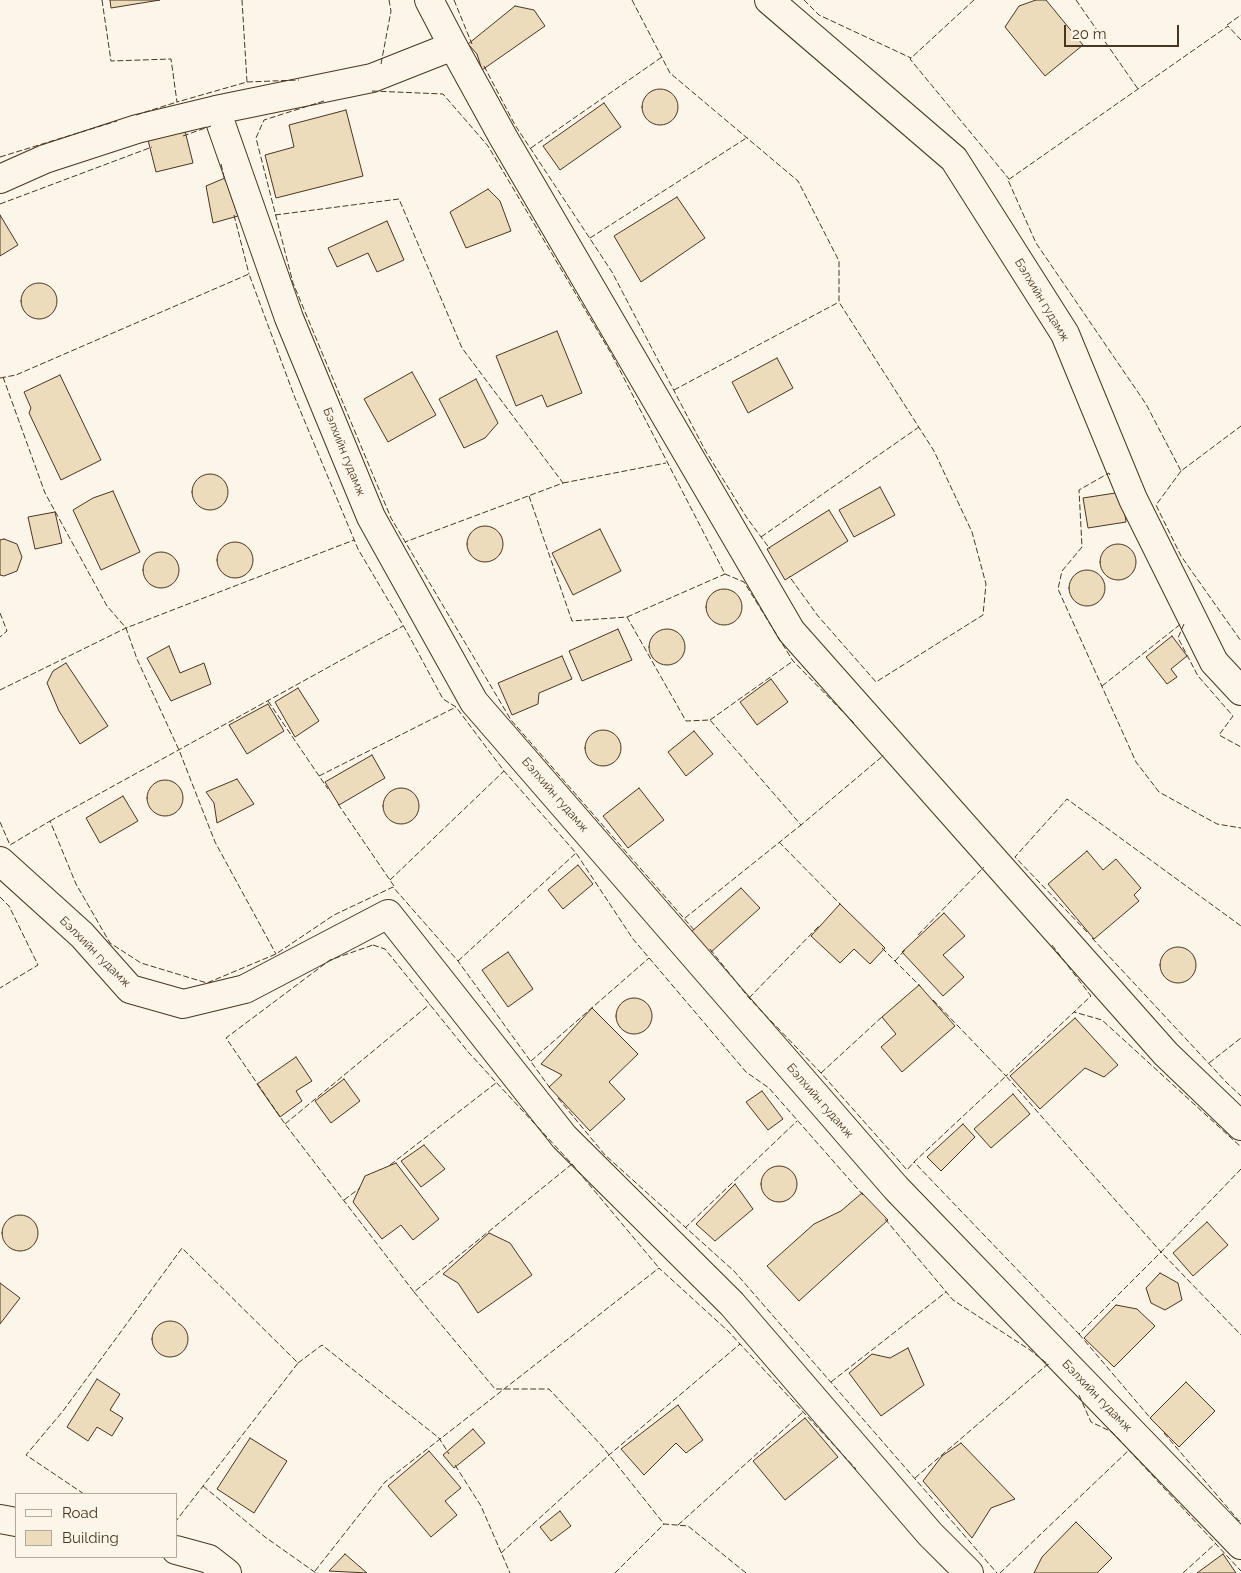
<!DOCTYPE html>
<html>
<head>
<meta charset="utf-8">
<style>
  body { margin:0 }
  #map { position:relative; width:1241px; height:1573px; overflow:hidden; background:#fbf6e9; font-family:Raleway,sans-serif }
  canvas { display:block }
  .legend { position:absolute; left:15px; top:1493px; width:162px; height:65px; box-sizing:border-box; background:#fbf6e9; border:1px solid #b4a999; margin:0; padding:6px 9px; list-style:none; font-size:15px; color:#4a3520 }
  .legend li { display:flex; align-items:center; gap:10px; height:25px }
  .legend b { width:25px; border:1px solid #b4a999 }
  .scale { position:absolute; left:1064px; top:25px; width:115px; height:22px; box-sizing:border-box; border:2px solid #4a3520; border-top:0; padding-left:6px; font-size:15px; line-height:18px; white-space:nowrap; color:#4a3520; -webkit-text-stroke:4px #fbf6e9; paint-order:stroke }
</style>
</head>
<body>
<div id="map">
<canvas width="1241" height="1573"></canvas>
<ul class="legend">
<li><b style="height:6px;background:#fbf6e9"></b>Road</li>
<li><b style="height:14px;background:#ecdcbc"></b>Building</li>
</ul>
<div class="scale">20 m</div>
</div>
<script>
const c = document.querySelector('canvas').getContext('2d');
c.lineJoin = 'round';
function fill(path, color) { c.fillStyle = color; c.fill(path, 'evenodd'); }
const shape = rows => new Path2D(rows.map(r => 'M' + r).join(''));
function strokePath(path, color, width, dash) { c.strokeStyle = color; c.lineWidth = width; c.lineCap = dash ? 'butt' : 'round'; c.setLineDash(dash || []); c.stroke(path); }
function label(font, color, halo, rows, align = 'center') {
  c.font = font + ' Raleway,sans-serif'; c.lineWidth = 4; c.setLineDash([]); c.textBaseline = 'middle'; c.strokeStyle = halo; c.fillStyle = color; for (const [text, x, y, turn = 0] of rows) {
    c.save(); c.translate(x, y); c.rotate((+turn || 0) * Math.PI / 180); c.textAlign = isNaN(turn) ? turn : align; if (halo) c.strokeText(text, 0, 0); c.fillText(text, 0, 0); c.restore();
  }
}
const building = shape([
  [110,0,160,0,111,8,110,0],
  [1036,0,1046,0,1083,45,1045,76,1005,27,1019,6,1036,0],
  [515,6,534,10,545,26,482,70,477,54,468,44,515,6],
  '642 107a18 18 0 1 1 36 0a18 18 0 1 1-36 0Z',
  [604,103,621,127,560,170,543,146,604,103],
  [346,110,363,176,276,198,265,155,294,147,289,125,346,110],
  [185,131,193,163,156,172,148,140,185,131],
  [225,178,238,216,213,223,206,186,225,178],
  [488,189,500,201,511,231,466,248,450,212,488,189],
  [677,197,705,238,641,282,614,236,677,197],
  [0,215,18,245,0,256,0,215],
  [387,221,404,260,377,272,368,253,337,267,328,248,387,221],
  '21 301a18 18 0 1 1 36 0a18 18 0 1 1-36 0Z',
  [557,331,582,393,547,407,542,395,516,406,496,356,557,331],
  [777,358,793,388,748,413,732,382,777,358],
  [412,372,436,415,388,442,364,399,412,372],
  [60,375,101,460,61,480,29,413,31,408,24,392,60,375],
  [476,379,498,423,485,438,464,448,439,399,476,379],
  '192 492a18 18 0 1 1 36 0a18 18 0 1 1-36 0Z',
  [880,487,895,515,854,537,839,510,880,487],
  [113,491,140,552,101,570,73,510,93,498,113,491],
  [1122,492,1126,522,1088,528,1083,498,1122,492],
  [829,510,848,541,785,580,767,549,829,510],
  [55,512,62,543,35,549,28,517,55,512],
  '467 544a18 18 0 1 1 36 0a18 18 0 1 1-36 0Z',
  [600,529,621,571,573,595,552,553,600,529],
  [4,539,17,544,22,557,17,571,4,576,0,575,0,540,4,539],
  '217 560a18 18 0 1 1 36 0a18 18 0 1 1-36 0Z',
  '1100 562a18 18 0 1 1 36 0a18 18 0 1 1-36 0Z',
  '143 570a18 18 0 1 1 36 0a18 18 0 1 1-36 0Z',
  '1069 588a18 18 0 1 1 36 0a18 18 0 1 1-36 0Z',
  '706 607a18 18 0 1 1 36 0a18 18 0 1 1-36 0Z',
  '649 647a18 18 0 1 1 36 0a18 18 0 1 1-36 0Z',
  [618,629,632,660,582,681,569,651,618,629],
  [1172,636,1187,656,1171,669,1177,677,1167,684,1146,657,1172,636],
  [169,646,180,673,204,663,211,684,171,701,147,658,169,646],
  [562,656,572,679,539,693,538,704,512,715,498,683,562,656],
  [66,663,108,726,80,744,59,711,47,683,53,671,66,663],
  [771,679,788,702,757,725,740,702,771,679],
  [298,688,319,721,295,737,275,702,298,688],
  [268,704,284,731,247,754,229,725,268,704],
  '585 748a18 18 0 1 1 36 0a18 18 0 1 1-36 0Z',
  [694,731,713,754,686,776,668,752,694,731],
  [372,755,385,778,339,805,325,782,372,755],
  [237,779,254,804,217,823,214,803,206,792,237,779],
  '147 798a18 18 0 1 1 36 0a18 18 0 1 1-36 0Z',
  '383 806a18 18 0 1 1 36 0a18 18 0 1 1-36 0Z',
  [639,788,664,820,628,848,603,816,639,788],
  [123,796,138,821,100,843,86,818,123,796],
  [1087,851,1103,870,1116,859,1141,888,1134,895,1139,901,1094,939,1048,884,1087,851],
  [578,865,593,884,563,909,548,890,578,865],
  [741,888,760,908,710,953,691,932,741,888],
  [840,904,885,948,870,964,854,949,840,963,811,936,840,904],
  [944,913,965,936,943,955,964,977,943,996,902,952,944,913],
  '1160 965a18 18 0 1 1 36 0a18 18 0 1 1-36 0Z',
  [508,952,533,989,508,1007,482,970,508,952],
  [919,985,955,1026,902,1072,881,1047,896,1034,882,1017,919,985],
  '616 1016a18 18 0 1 1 36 0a18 18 0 1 1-36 0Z',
  [592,1008,638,1054,609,1082,625,1099,590,1131,549,1087,562,1075,541,1064,592,1008],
  [1075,1018,1118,1065,1104,1077,1085,1068,1040,1109,1010,1076,1075,1018],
  [296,1057,312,1081,296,1091,302,1101,280,1117,257,1084,296,1057],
  [344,1079,360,1101,331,1123,315,1101,344,1079],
  [762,1091,783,1119,768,1130,746,1102,762,1091],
  [1013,1094,1030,1114,991,1148,974,1129,1013,1094],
  [963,1124,975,1137,941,1171,927,1157,963,1124],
  [424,1145,445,1169,421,1187,401,1161,424,1145],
  [396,1163,439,1219,413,1240,401,1225,382,1239,353,1202,365,1176,396,1163],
  '761 1184a18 18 0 1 1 36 0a18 18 0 1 1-36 0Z',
  [735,1184,753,1209,715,1241,696,1224,735,1184],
  [862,1193,888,1220,799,1301,767,1266,814,1224,841,1211,862,1193],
  '2 1233a18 18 0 1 1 36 0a18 18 0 1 1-36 0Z',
  [1207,1222,1228,1245,1193,1276,1173,1253,1207,1222],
  [489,1233,510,1243,532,1275,478,1313,458,1283,443,1274,489,1233],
  [1160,1273,1178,1283,1182,1300,1165,1310,1151,1303,1146,1288,1160,1273],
  [0,1283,20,1298,0,1324,0,1283],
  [1116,1305,1137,1309,1155,1326,1114,1367,1084,1338,1116,1305],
  '152 1339a18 18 0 1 1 36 0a18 18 0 1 1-36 0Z',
  [908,1348,924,1385,881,1416,849,1373,872,1354,890,1358,908,1348],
  [97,1379,120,1394,110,1410,123,1418,112,1436,97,1427,88,1441,67,1427,97,1379],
  [1186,1382,1215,1411,1179,1447,1150,1418,1186,1382],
  [678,1405,703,1440,686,1453,676,1443,644,1475,621,1449,678,1405],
  [805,1418,838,1457,785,1500,753,1461,805,1418],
  [473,1429,485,1443,454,1468,443,1455,473,1429],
  [250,1438,287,1461,254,1513,217,1489,250,1438],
  [961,1443,1015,1499,991,1508,972,1538,923,1481,942,1456,961,1443],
  [429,1451,461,1488,445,1501,457,1515,431,1537,388,1486,429,1451],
  [560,1511,571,1526,551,1541,540,1527,560,1511],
  [1076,1522,1112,1558,1097,1573,1034,1573,1042,1557,1076,1522],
  [345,1554,367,1573,329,1571,345,1554],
  [1223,1554,1236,1573,1197,1573,1223,1554]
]);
fill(building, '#ecdcbc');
strokePath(building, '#4a3520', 1);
const street = shape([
  [429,0,453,46],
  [769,0,954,159,1065,334,1133,499,1214,662,1241,691],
  [0,179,45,159,137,129,216,110],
  [0,861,82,935,130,989,183,1004,245,989,388,914,564,1137,732,1304,930,1534,969,1573],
  [1241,1126,1166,1054,791,631,503,137,453,46,372,78,216,110,289,318,371,517,474,702,896,1188,1241,1545],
  [0,1519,16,1522],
  [176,1550,209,1559,227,1573]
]);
strokePath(street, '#4a3520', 30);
strokePath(street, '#fbf6e9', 28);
strokePath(shape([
  [102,0,111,61,171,59,177,102,247,82,242,0],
  [454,0,472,44],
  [632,0,670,73,798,181,839,261,839,302,934,451,972,532,986,584,983,615,876,682,818,616,789,576],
  [804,0,819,15,911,58],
  [974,0,910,59,1009,179],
  [1076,0,1138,89],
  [1227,25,1241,15],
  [1241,40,1228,26,1008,180,1036,243,1146,404,1181,471,1241,426],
  [381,64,391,11,389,0],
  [484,66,515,125,612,272,705,450,747,518,770,549],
  [247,82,299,80],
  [372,91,443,94,488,146,612,355,725,574,744,582,793,661,854,723],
  [324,101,264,120,256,138,293,283,391,518,511,720,695,931],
  [136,115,177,102],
  [183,136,211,126],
  [531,148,662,57],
  [0,157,117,121],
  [221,164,225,181],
  [0,204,152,147],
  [234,215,249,274],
  [275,215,399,199,462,348,563,483,405,542],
  [590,238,748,137],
  [3,377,45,493,107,606,126,628,137,659,179,750,215,842,276,954],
  [0,378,16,375,249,274,295,398,358,549,407,632,443,699,456,707,504,771,576,853,633,939,746,1072,769,1088,863,1195],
  [674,390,839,302],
  [1181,471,1156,505,1181,556,1241,641],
  [1110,475,1109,473,1079,490,1082,547,1062,571,1058,589,1136,762,1159,792,1217,824,1241,828],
  [563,483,666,463],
  [529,496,572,621,627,617,686,721,710,720,801,825,884,755],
  [761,537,919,427],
  [0,613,7,631,0,637],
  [627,617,725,574],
  [1184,624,1178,638,1198,676,1233,716,1219,735,1241,747],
  [1102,686,1182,623],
  [0,690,126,628,354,540],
  [268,701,328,789],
  [710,720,793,661],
  [319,776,456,707],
  [338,804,394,886],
  [50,821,403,626],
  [0,822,10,845,50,821,76,884,110,943,141,963,207,983,276,954,334,915,393,887,458,961,550,1088],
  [779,842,841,905],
  [390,880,504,771],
  [0,897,9,906,38,965,0,988],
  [685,918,801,825],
  [1087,932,1015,857,1067,799,1241,926],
  [918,935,984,867],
  [1092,938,1227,1083,1241,1096],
  [373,945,385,949,469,1053,572,1164,414,1292,285,1124,226,1038,330,960,373,945],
  [1052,945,1091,996,1074,1012],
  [882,948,921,987],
  [710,949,749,998,821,1073,907,1170,914,1162,1006,1076,1161,1252,1079,1334,914,1162],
  [458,961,576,853],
  [895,961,905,950],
  [749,998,819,926],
  [933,1000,1006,1076,1074,1012,1102,1020,1241,1147],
  [531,1061,649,958],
  [1209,1063,1241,1038],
  [821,1073,883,1016],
  [558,1098,605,1155,734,1271,997,1573],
  [285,1124,430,1004],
  [572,1164,659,1268],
  [390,1165,496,1083],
  [1241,1169,1161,1252,1241,1335],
  [344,1200,360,1188],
  [885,1219,953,1300,1030,1350,1049,1365],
  [685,1228,797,1121],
  [414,1292,495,1389,549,1389,602,1446,664,1524,688,1526,746,1573],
  [1079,1334,1152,1420],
  [298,1363,322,1345,439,1438,449,1454],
  [831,1382,946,1292],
  [1079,1395,1091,1422,1112,1432,1241,1571],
  [1164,1433,1239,1521,1241,1518],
  [455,1465,481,1506,510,1573],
  [915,1478,1048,1364],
  [203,1486,265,1537,316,1573],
  [84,1494,26,1455,63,1411,182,1248,298,1363,176,1521],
  [678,1525,803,1412],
  [501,1553,609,1455,740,1344],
  [315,1571,385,1482,659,1268,728,1331,856,1469],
  [615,1573,664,1524],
  [1000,1573,1129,1450],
  [1183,1573,1216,1543]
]), '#4a3520', 1, [6, 2.5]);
label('12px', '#4a3520', '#fbf6e9', [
  ["Бэлхийн гудамж",1042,300,59],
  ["Бэлхийн гудамж",344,452,68],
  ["Бэлхийн гудамж",555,795,49],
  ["Бэлхийн гудамж",95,952,45],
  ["Бэлхийн гудамж",820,1101,49],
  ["Бэлхийн гудамж",1097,1396,46]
]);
</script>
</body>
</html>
